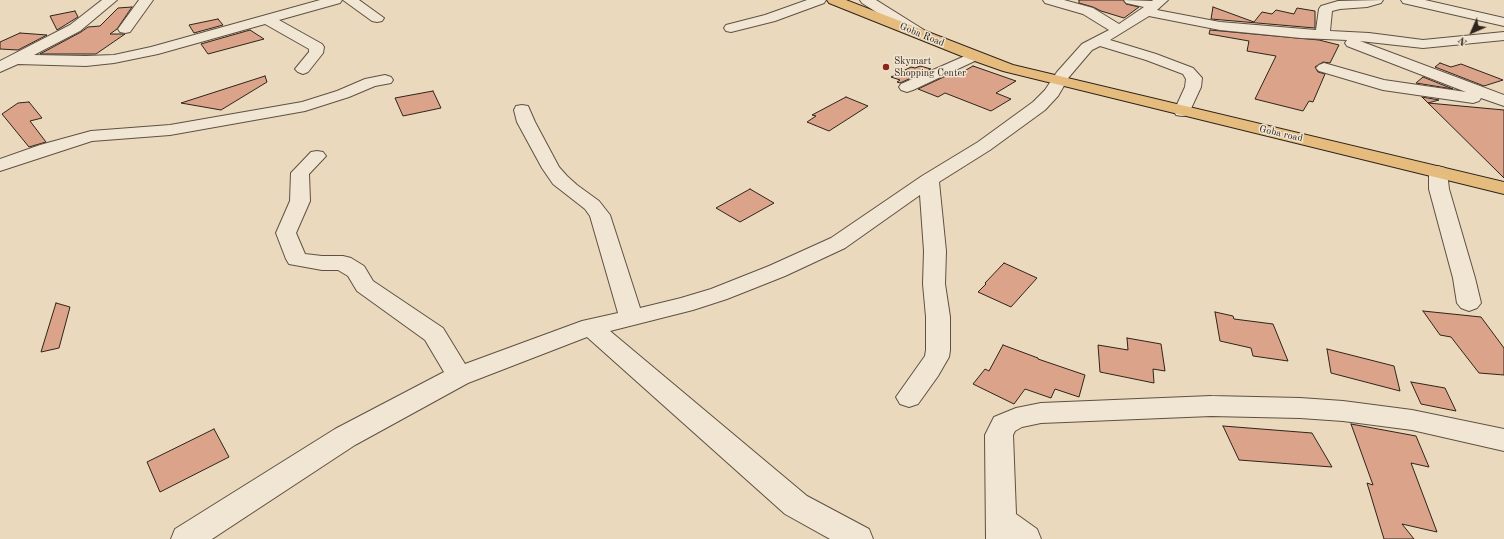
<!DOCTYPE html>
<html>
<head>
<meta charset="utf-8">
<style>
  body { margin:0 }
  #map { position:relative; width:1504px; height:539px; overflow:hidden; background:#ead9bc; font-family:"Old Standard TT",serif }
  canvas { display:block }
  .north { position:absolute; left:1452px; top:12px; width:40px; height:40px; -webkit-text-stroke:3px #f1e6d3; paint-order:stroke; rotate:225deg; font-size:11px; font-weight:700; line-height:16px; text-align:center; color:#2f241b }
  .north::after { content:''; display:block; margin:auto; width:14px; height:18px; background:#2f241b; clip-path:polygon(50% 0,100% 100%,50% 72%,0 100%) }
</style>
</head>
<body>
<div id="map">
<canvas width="1504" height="539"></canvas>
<div class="north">N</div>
</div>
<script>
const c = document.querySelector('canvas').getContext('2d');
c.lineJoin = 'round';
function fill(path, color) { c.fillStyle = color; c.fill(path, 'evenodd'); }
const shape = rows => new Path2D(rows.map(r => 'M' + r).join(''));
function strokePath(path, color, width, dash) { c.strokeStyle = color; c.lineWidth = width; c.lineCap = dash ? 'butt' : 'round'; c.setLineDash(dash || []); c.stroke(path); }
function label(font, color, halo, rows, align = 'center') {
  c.font = font + ' "Old Standard TT",serif'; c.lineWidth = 3; c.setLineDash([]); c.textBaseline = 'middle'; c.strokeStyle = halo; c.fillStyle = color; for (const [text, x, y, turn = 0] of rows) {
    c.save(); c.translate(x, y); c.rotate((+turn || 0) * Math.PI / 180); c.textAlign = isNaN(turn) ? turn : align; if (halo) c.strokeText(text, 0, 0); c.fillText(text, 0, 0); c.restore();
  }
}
const building = shape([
  [1079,0,1123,0,1126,4,1139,7,1124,18,1101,11,1093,7,1079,3,1079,0],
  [132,7,117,29,110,34,125,34,96,54,40,54,81,32,88,27,100,26,118,8,132,7],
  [1213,7,1254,22,1262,12,1272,14,1276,10,1294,14,1297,8,1315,11,1315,28,1211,19,1213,7],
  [75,11,78,17,57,30,50,16,75,11],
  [218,19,223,25,194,33,189,25,218,19],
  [250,30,264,39,208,54,201,44,250,30],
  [1210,30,1319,40,1339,45,1330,63,1323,62,1315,67,1318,72,1325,74,1313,102,1309,101,1303,111,1255,99,1276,56,1247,51,1249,41,1209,34,1210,30],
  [20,33,47,35,18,50,0,49,0,42,20,33],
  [1440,63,1451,67,1461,64,1503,80,1484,86,1435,67,1440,63],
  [920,66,931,69,900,83,897,82,900,80,891,77,911,67,915,68,920,66],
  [973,66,1016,81,996,93,1011,99,991,111,945,93,938,97,918,89,948,75,954,77,973,66],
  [265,76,267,82,221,110,181,103,265,76],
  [1423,77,1453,89,1416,83,1423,77],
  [433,91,441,108,403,116,395,98,433,91],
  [846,97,868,106,829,131,807,122,816,116,812,115,846,97],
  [1422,97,1439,100,1428,103,1504,110,1504,178,1422,97],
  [29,102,42,118,30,121,46,142,29,147,2,114,18,103,29,102],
  [750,189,774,203,740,222,716,208,750,189],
  [1004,263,1037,278,1011,307,978,292,986,284,985,283,1004,263],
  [56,303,70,307,59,348,41,352,56,303],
  [1423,311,1481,317,1504,348,1504,375,1479,373,1451,337,1440,335,1423,311],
  [1215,312,1233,316,1234,319,1273,324,1288,361,1253,356,1251,348,1220,341,1215,312],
  [1127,338,1161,344,1165,371,1153,369,1154,383,1100,372,1098,345,1128,350,1127,338],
  [1003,345,1038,358,1038,359,1085,375,1079,397,1055,389,1051,398,1025,389,1014,404,973,384,985,369,989,371,1003,345],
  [1327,349,1394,366,1400,391,1331,373,1327,349],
  [1411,382,1445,388,1456,411,1421,404,1411,382],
  [1351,424,1416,436,1429,467,1411,463,1437,532,1402,524,1414,539,1384,539,1367,483,1373,485,1351,424],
  [1223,426,1312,433,1332,467,1239,460,1223,426],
  [214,429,229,457,160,492,147,462,214,429]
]);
fill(building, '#daa38a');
strokePath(building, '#2f241b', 1);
const minor = shape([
  [102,0,117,0,80,31,34,55,86,56,114,55,151,47,320,0,342,0,340,3,279,20,322,44,324,47,323,53,308,72,303,74,298,72,295,69,309,52,309,49,265,24,158,54,114,63,86,66,18,64,0,72,0,61,70,25,102,0],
  [139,0,153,0,130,32,125,33,120,32,118,29,139,0],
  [343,0,359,0,384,18,382,21,377,22,372,21,343,0],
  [807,0,826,0,824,3,775,21,731,32,726,31,724,28,726,25,765,15,807,0],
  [860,0,876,0,924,30,926,33,924,36,919,37,914,36,862,3,860,0],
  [1043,0,1064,0,1093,8,1119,24,1144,7,1126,3,1124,0,1152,1,1153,0,1168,0,1157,10,1220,22,1316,30,1319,9,1321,6,1338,1,1383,0,1381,3,1367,7,1340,9,1332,11,1330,31,1369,33,1423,40,1504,32,1504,40,1423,48,1360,41,1504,95,1504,106,1481,98,1479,101,1473,103,1383,90,1319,71,1316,68,1319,65,1324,63,1384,80,1466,92,1347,46,1345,43,1347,40,1301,38,1220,30,1149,16,1110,40,1156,54,1193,68,1202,78,1201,87,1188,115,1182,116,1176,115,1174,111,1185,87,1186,79,1183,74,1146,60,1100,46,1092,50,1069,77,1058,96,1045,110,990,150,939,182,946,251,945,284,950,317,950,350,949,357,938,376,918,404,909,407,900,404,896,397,925,356,926,350,926,317,923,284,924,251,920,195,845,248,785,276,727,299,693,310,610,331,807,496,869,529,873,539,830,539,785,514,587,337,468,383,355,445,212,539,171,539,175,529,335,429,444,372,425,340,357,291,348,276,338,270,322,270,289,264,286,259,276,233,290,201,291,173,311,152,317,151,323,152,326,156,309,174,310,201,296,233,305,254,322,256,343,256,351,258,364,266,373,281,443,328,465,364,582,321,618,313,590,216,585,209,553,184,542,168,517,122,514,110,516,106,522,105,528,106,535,122,559,167,567,176,577,185,599,201,610,215,640,308,681,298,711,289,769,266,831,238,922,176,978,142,1033,102,1045,90,1057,72,1082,44,1109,30,1083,14,1045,3,1043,0],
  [1401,0,1425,0,1504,18,1504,26,1403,3,1401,0],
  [974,52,979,53,981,56,979,59,913,90,907,92,901,90,899,87,901,84,974,52],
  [385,75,391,77,393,80,391,83,375,86,349,97,305,111,170,135,92,141,0,171,0,159,40,145,91,131,170,125,302,102,337,91,365,79,385,75],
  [1438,166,1445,168,1447,172,1449,189,1475,278,1481,303,1477,308,1469,311,1461,308,1457,303,1453,278,1429,189,1429,172,1431,168,1438,166],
  [1211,396,1300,398,1343,401,1412,410,1504,429,1504,451,1412,430,1343,421,1300,418,1211,416,1041,423,1022,427,1015,431,1013,435,1016,514,1037,529,1041,539,986,539,985,435,994,417,1016,408,1041,403,1211,396]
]);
const major = shape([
  [827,0,846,0,1013,65,1504,182,1504,194,1003,71,969,59,829,3,827,0]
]);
strokePath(minor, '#5e5143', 2);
strokePath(major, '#2f241b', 2);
fill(minor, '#f1e6d3');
fill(major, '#e5bc7e');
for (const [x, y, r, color] of [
  [886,67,4,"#8f2418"]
]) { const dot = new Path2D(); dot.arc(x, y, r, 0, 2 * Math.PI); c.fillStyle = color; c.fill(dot); strokePath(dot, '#f1e6d3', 1.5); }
label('10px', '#2f241b', '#f1e6d3', [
  ["Goba Road",922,35,22],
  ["Goba road",1281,134,13]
]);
label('10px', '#2f241b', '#f1e6d3', [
  ["Skymart",894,61],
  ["Shopping Center",894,73]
], 'left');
</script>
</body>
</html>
